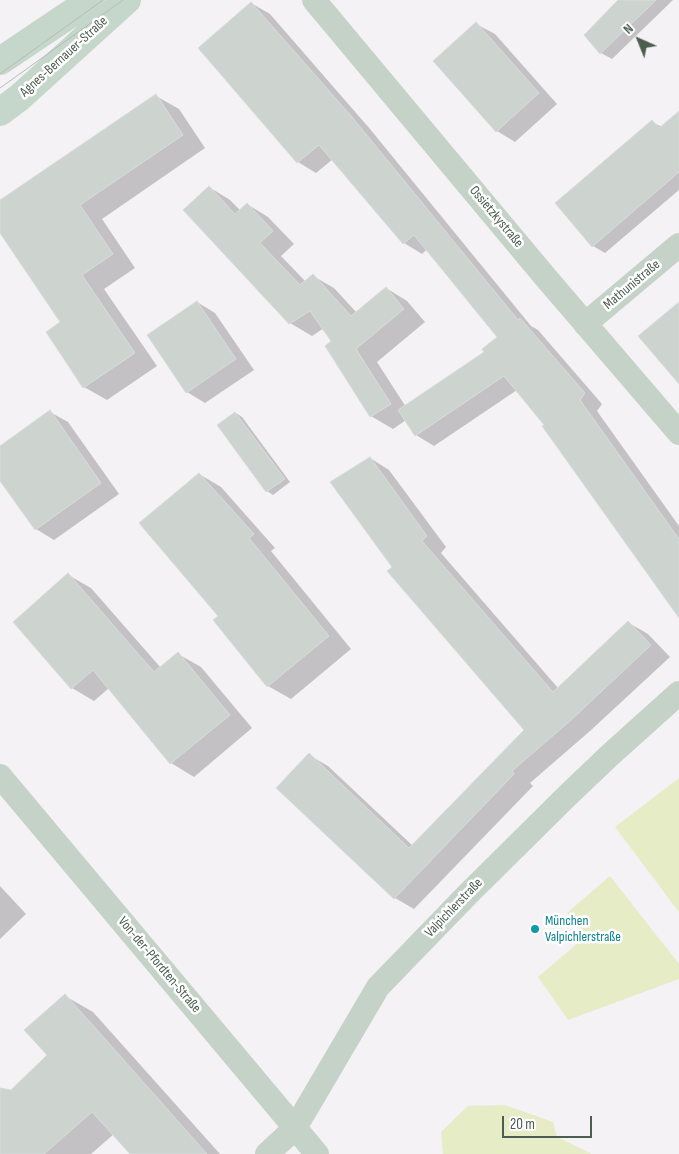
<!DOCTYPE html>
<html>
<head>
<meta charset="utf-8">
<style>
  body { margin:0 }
  #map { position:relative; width:679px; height:1154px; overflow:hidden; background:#f4f2f4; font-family:"Sofia Sans Condensed",sans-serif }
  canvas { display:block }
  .north { position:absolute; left:614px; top:15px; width:50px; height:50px; -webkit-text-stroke:4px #fff; paint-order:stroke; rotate:316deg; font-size:14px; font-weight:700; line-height:20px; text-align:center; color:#4c5e50 }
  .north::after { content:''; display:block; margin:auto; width:18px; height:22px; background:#4c5e50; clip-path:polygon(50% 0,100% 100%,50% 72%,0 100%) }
  .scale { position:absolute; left:502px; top:1116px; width:90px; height:22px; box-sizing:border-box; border:2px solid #4c5e50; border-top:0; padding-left:6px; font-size:15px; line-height:18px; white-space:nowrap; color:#4c5e50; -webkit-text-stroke:4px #fff; paint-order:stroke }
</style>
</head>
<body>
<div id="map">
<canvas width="679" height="1154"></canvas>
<div class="north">N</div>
<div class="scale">20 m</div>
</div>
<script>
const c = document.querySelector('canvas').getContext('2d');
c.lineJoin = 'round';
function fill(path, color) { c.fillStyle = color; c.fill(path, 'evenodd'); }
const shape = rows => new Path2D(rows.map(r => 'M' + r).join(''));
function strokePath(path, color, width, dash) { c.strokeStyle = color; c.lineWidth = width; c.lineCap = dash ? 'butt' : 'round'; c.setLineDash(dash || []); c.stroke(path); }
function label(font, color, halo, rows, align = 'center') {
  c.font = font + ' "Sofia Sans Condensed",sans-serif'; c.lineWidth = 5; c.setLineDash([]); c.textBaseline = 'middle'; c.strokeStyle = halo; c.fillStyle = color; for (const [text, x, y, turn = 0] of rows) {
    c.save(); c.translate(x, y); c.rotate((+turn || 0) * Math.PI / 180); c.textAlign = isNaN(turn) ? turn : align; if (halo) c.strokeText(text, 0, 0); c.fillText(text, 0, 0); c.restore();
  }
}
fill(shape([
  [679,778,679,912,615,827],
  [610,876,679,964,679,979,568,1020,538,977,585,937,567,913],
  [505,1105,553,1122,557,1137,592,1154,443,1154,441,1132,468,1106]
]), '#e6ecc6');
fill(shape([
  [619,0,673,0,612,59,601,53,586,35],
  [251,3,270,14,370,129,531,326,538,330,602,404,597,411,679,526,679,615,546,425,517,390,434,446,416,435,406,420,393,429,371,416,326,346,333,341,324,328,312,336,290,323,209,187,230,200,240,210,247,204,268,217,294,244,281,256,306,282,313,276,334,288,357,313,386,288,407,301,425,322,377,362,406,407,486,353,499,337,427,249,422,254,404,243,333,159,316,173,298,162],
  [476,24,495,34,557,104,515,142,497,131],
  [156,96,179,109,205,148,102,219,135,268,104,289,157,366,107,400,84,387,62,322,0,231,0,202],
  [679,113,679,190,605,253,593,246,652,122,662,127],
  [197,302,215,313,254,370,205,403,187,392],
  [50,412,68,422,119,494,54,540,36,529,0,479,0,447],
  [236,413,242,417,290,482,273,495,267,491],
  [370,458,389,470,446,547,441,553,558,688,629,623,648,634,670,657,590,731,530,783,533,786,414,909,395,898,309,755,328,766,413,846,526,730,394,567],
  [199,474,221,487,275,548,271,551,351,649,291,699,268,686,219,616],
  [68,575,91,588,161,668,178,654,201,667,252,728,194,777,171,763,109,688,94,701,72,688],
  [0,886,26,914,0,939],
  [65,996,93,1012,220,1154,132,1154,114,1134,91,1154,0,1154,0,1089,11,1091,49,1056]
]), '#0003');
const building = shape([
  [618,0,656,0,600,54,584,35,618,0],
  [251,2,352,117,518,320,520,318,585,393,580,400,679,539,679,618,542,426,544,425,504,376,415,436,398,410,484,352,482,349,497,337,414,235,403,244,319,145,297,163,198,48,251,2],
  [476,22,539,93,496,132,433,61,476,22],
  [156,94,183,135,80,205,113,254,82,275,135,353,83,388,46,332,60,322,0,233,0,200,156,94],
  [679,111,679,172,592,247,555,203,652,120,659,128,679,111],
  [209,186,235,214,247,203,273,231,260,243,300,285,313,274,351,316,386,287,404,309,356,349,391,404,370,417,325,346,331,341,310,311,289,324,183,210,209,186],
  [197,301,236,359,186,393,147,335,197,301],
  [679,302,679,384,638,336,679,302],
  [50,410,101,483,35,530,0,481,0,446,50,410],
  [235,412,285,479,266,492,217,425,235,412],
  [370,457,427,536,422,541,553,692,628,621,651,645,570,721,512,771,514,774,394,899,276,788,309,753,409,848,524,730,387,571,392,567,330,482,370,457],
  [199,473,254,534,249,538,329,636,267,687,213,620,218,616,139,523,199,473],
  [68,573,154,672,178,652,230,715,170,764,93,670,71,689,13,622,68,573],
  [65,994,122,1058,207,1154,130,1154,92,1112,44,1154,0,1154,0,1088,11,1090,47,1055,24,1030,65,994]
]);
fill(building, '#cdd4d0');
strokePath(building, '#d7dcda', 1);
strokePath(shape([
  [314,0,547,279,679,433],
  [585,324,679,245],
  [0,776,317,1154],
  [267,1154,295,1128,378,987,468,894,568,795,610,755,679,693]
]), '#c5d2c8', 24);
strokePath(shape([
  [0,61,91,0],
  [0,112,20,97,127,0]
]), '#c5d6ca', 28);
strokePath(shape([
  [0,74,103,0],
  [0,88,123,0]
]), '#b5bbb8', 1);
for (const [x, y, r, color] of [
  [535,929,5,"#0f9aa8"]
]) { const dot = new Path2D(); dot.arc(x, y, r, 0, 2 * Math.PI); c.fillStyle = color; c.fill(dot); strokePath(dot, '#fff', 2); }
label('14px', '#4c5e50', '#fff', [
  ["Agnes-Bernauer-Straße",64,57,-42],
  ["Ossietzkystraße",496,217,50],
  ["Mathunistraße",632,285,-40],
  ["Valpichlerstraße",454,908,-46],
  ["Von-der-Pfordten-Straße",159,965,50]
]);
label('14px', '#0d838f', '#fff', [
  ["München",545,921],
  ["Valpichlerstraße",545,937]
], 'left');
</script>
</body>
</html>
